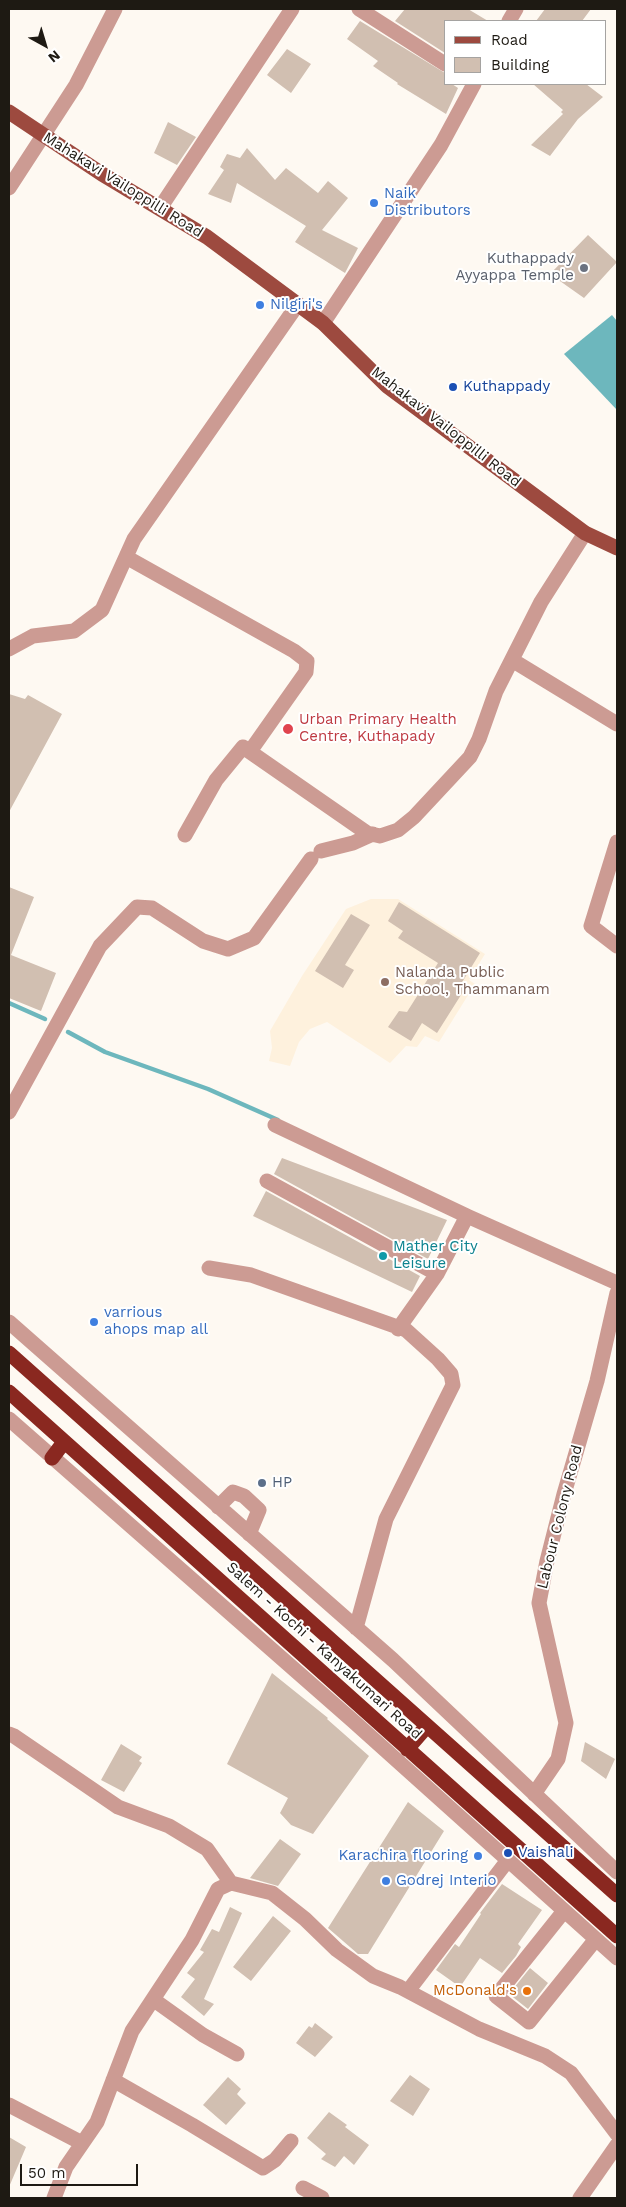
<!DOCTYPE html>
<html>
<head>
<meta charset="utf-8">
<style>
  body { margin:0 }
  #map { position:relative; width:626px; height:2207px; overflow:hidden; background:#fef9f2; font-family:"Work Sans",sans-serif }
  canvas { display:block }
  .frame { position:absolute; inset:0; border:10px solid #1e1a13; pointer-events:none }
  .legend { position:absolute; left:444px; top:20px; width:162px; height:65px; box-sizing:border-box; background:#fff; border:1px solid #a5a3a1; margin:0; padding:6px 9px; list-style:none; font-size:15px; color:#1e1a13 }
  .legend li { display:flex; align-items:center; gap:10px; height:25px }
  .legend b { width:25px; border:1px solid #a5a3a1 }
  .north { position:absolute; left:20px; top:20px; width:50px; height:50px; -webkit-text-stroke:4px #fff; paint-order:stroke; rotate:141deg; font-size:14px; font-weight:700; line-height:20px; text-align:center; color:#1e1a13 }
  .north::after { content:''; display:block; margin:auto; width:18px; height:22px; background:#1e1a13; clip-path:polygon(50% 0,100% 100%,50% 72%,0 100%) }
  .scale { position:absolute; left:20px; top:2164px; width:118px; height:22px; box-sizing:border-box; border:2px solid #1e1a13; border-top:0; padding-left:6px; font-size:15px; line-height:18px; white-space:nowrap; color:#1e1a13; -webkit-text-stroke:4px #fff; paint-order:stroke }
</style>
</head>
<body>
<div id="map">
<canvas width="626" height="2207"></canvas>
<div class="frame"></div>
<ul class="legend">
<li><b style="height:6px;background:#9d4a3f"></b>Road</li>
<li><b style="height:14px;background:#d1bfb1"></b>Building</li>
</ul>
<div class="north">N</div>
<div class="scale">50 m</div>
</div>
<script>
const c = document.querySelector('canvas').getContext('2d');
c.lineJoin = 'round';
function fill(path, color) { c.fillStyle = color; c.fill(path, 'evenodd'); }
const shape = rows => new Path2D(rows.map(r => 'M' + r).join(''));
function strokePath(path, color, width, dash) { c.strokeStyle = color; c.lineWidth = width; c.lineCap = dash ? 'butt' : 'round'; c.setLineDash(dash || []); c.stroke(path); }
function label(font, color, halo, rows, align = 'center') {
  c.font = font + ' "Work Sans",sans-serif'; c.lineWidth = 4; c.setLineDash([]); c.textBaseline = 'middle'; c.strokeStyle = halo; c.fillStyle = color; for (const [text, x, y, turn = 0] of rows) {
    c.save(); c.translate(x, y); c.rotate((+turn || 0) * Math.PI / 180); c.textAlign = isNaN(turn) ? turn : align; if (halo) c.strokeText(text, 0, 0); c.fillText(text, 0, 0); c.restore();
  }
}
fill(shape([
  [371,899,398,899,485,954,469,980,475,984,439,1042,425,1036,417,1047,406,1046,390,1063,327,1022,310,1029,299,1042,290,1066,269,1061,272,1048,270,1031,302,976,346,909]
]), '#fef1dd');
fill(shape([
  [612,315,617,321,617,410,564,354]
]), '#6db7bd');
strokePath(shape([
  [9,1003,45,1019],
  [68,1032,105,1052,208,1089,278,1120]
]), '#6db7bd', 4.5);
fill(shape([
  [405,9,468,9,488,21,445,21,445,53,395,21],
  [545,9,591,9,582,21,536,21],
  [360,21,445,73,445,84,452,84,458,88,446,114,397,84,398,83,373,66,378,61,347,39],
  [287,49,311,64,291,93,267,75],
  [533,84,586,84,603,97,578,119,550,156,531,145,563,114,561,112,563,110],
  [168,122,196,137,177,165,154,153],
  [247,148,275,180,286,168,318,193,328,181,348,198,322,230,358,248,345,273,295,242,306,226,237,183,231,203,208,194,224,170,220,167,227,154,240,158],
  [588,235,617,262,584,298,550,274],
  [9,694,25,699,28,695,62,714,9,812],
  [9,887,34,897,11,955,56,973,41,1011,9,998],
  [399,902,480,953,461,984,466,987,437,1033,422,1023,411,1041,388,1027,399,1011,407,1012,438,963,398,938,403,931,388,921],
  [351,914,370,925,345,965,354,970,343,988,315,971],
  [282,1158,447,1220,428,1259,274,1174],
  [266,1191,420,1276,412,1292,253,1216],
  [272,1673,328,1718,327,1719,369,1756,313,1834,291,1825,280,1813,288,1798,227,1764],
  [585,1742,615,1759,606,1779,581,1761],
  [121,1744,142,1757,139,1761,142,1763,124,1792,101,1780],
  [408,1802,444,1831,368,1954,358,1954,328,1928],
  [280,1839,301,1854,278,1886,250,1878],
  [502,1884,542,1910,518,1944,521,1947,516,1956,502,1973,480,1958,460,1987,436,1970,455,1944,459,1947,481,1914,480,1913],
  [230,1907,242,1913,204,1999,214,2004,204,2016,181,1997,195,1979,187,1973,204,1952,200,1950,212,1929,219,1932],
  [273,1916,291,1931,251,1981,233,1967],
  [530,1968,548,1983,528,2009,509,1994],
  [315,2023,333,2037,315,2057,296,2043,309,2026,312,2028],
  [410,2075,430,2089,413,2116,390,2101],
  [228,2077,241,2089,237,2094,246,2103,226,2125,203,2105],
  [329,2112,347,2125,345,2127,369,2145,354,2165,344,2156,335,2167,321,2159,326,2154,307,2138],
  [9,2137,26,2147,9,2187]
]), '#d1bfb1');
strokePath(shape([
  [359,9,445,64],
  [509,21,516,9],
  [9,188,76,85,115,9],
  [160,208,292,9],
  [323,323,441,145,474,84],
  [126,557,294,651,307,661,306,672,251,750],
  [9,649,33,636,74,631,102,610,134,539,298,304],
  [512,660,617,724],
  [185,835,216,780,243,747,367,833,380,836,398,830,414,817,470,757,479,739,496,691,541,602,585,533],
  [617,842,591,926,617,946],
  [321,851,353,843,373,834],
  [9,1112,100,946,137,907,152,908,203,941,228,949,254,938,311,859],
  [275,1125,467,1216,437,1274,398,1329],
  [267,1181,437,1274],
  [467,1216,617,1283],
  [209,1268,251,1275,406,1330,438,1359,451,1374,453,1385,386,1519,356,1628],
  [9,1322,393,1660,617,1872],
  [9,1419,352,1720,617,1958],
  [218,1507,233,1492,244,1496,259,1510,249,1534],
  [9,1734,14,1736,118,1807,169,1826,207,1849,231,1883],
  [534,1794,558,1759,566,1723,539,1603,547,1561,564,1494,597,1381,617,1293],
  [564,1911,496,1996,529,2022,596,1939],
  [408,1991,508,1860],
  [154,2000,203,2035,237,2054],
  [113,2080,192,2125,263,2168,275,2160,291,2141],
  [9,2105,82,2143],
  [303,2188,322,2198],
  [54,2198,66,2167,97,2122,132,2031,192,1940,218,1889,231,1883,272,1893,305,1919,337,1950,373,1976,400,1987,479,2029,545,2056,571,2073,617,2134],
  [580,2198,617,2145]
]), '#cc9b93', 15);
strokePath(shape([
  [9,112,102,174,207,237,323,323,387,386,585,533,617,548]
]), '#9d4a3f', 15);
strokePath(shape([
  [9,1353,617,1895],
  [9,1392,617,1936],
  [52,1458,64,1442],
  [407,1749,427,1726]
]), '#8a2820', 15);
for (const [x, y, r, color] of [
  [374,203,5,"#3f7fe0"],
  [584,268,5,"#6b7280"],
  [260,305,5,"#3f7fe0"],
  [453,387,5,"#1a4fb4"],
  [288,729,6,"#e0444e"],
  [385,982,5,"#8d6e63"],
  [383,1256,5,"#0f9aa8"],
  [94,1322,5,"#3f7fe0"],
  [262,1483,5,"#5c6f8a"],
  [508,1853,5,"#1a4fb4"],
  [478,1856,5,"#3f7fe0"],
  [386,1881,5,"#3f7fe0"],
  [527,1991,5,"#e8710a"]
]) { const dot = new Path2D(); dot.arc(x, y, r, 0, 2 * Math.PI); c.fillStyle = color; c.fill(dot); strokePath(dot, '#fff', 2); }
label('15px', '#1e1a13', '#fff', [
  ["Mahakavi Vailoppilli Road",123,185,32],
  ["Mahakavi Vailoppilli Road",446,427,38],
  ["Labour Colony Road",560,1517,-76],
  ["Salem - Kochi - Kanyakumari Road",324,1651,42]
]);
label('15px', '#366cbe', '#fff', [
  ["Naik",384,194],
  ["Distributors",384,211],
  ["Nilgiri's",270,305],
  ["varrious",104,1313],
  ["ahops map all",104,1330],
  ["Karachira flooring",468,1856,"right"],
  ["Godrej Interio",396,1881]
], 'left');
label('15px', '#5b616d', '#fff', [
  ["Kuthappady",574,259],
  ["Ayyappa Temple",574,276]
], 'right');
label('15px', '#164399', '#fff', [
  ["Kuthappady",463,387],
  ["Vaishali",518,1853]
], 'left');
label('15px', '#be3a42', '#fff', [
  ["Urban Primary Health",299,720],
  ["Centre, Kuthapady",299,737]
], 'left');
label('15px', '#785e54', '#fff', [
  ["Nalanda Public",395,973],
  ["School, Thammanam",395,990]
], 'left');
label('15px', '#0d838f', '#fff', [
  ["Mather City",393,1247],
  ["Leisure",393,1264]
], 'left');
label('15px', '#4e5e75', '#fff', [
  ["HP",272,1483]
], 'left');
label('15px', '#c56008', '#fff', [
  ["McDonald's",517,1991]
], 'right');
</script>
</body>
</html>
